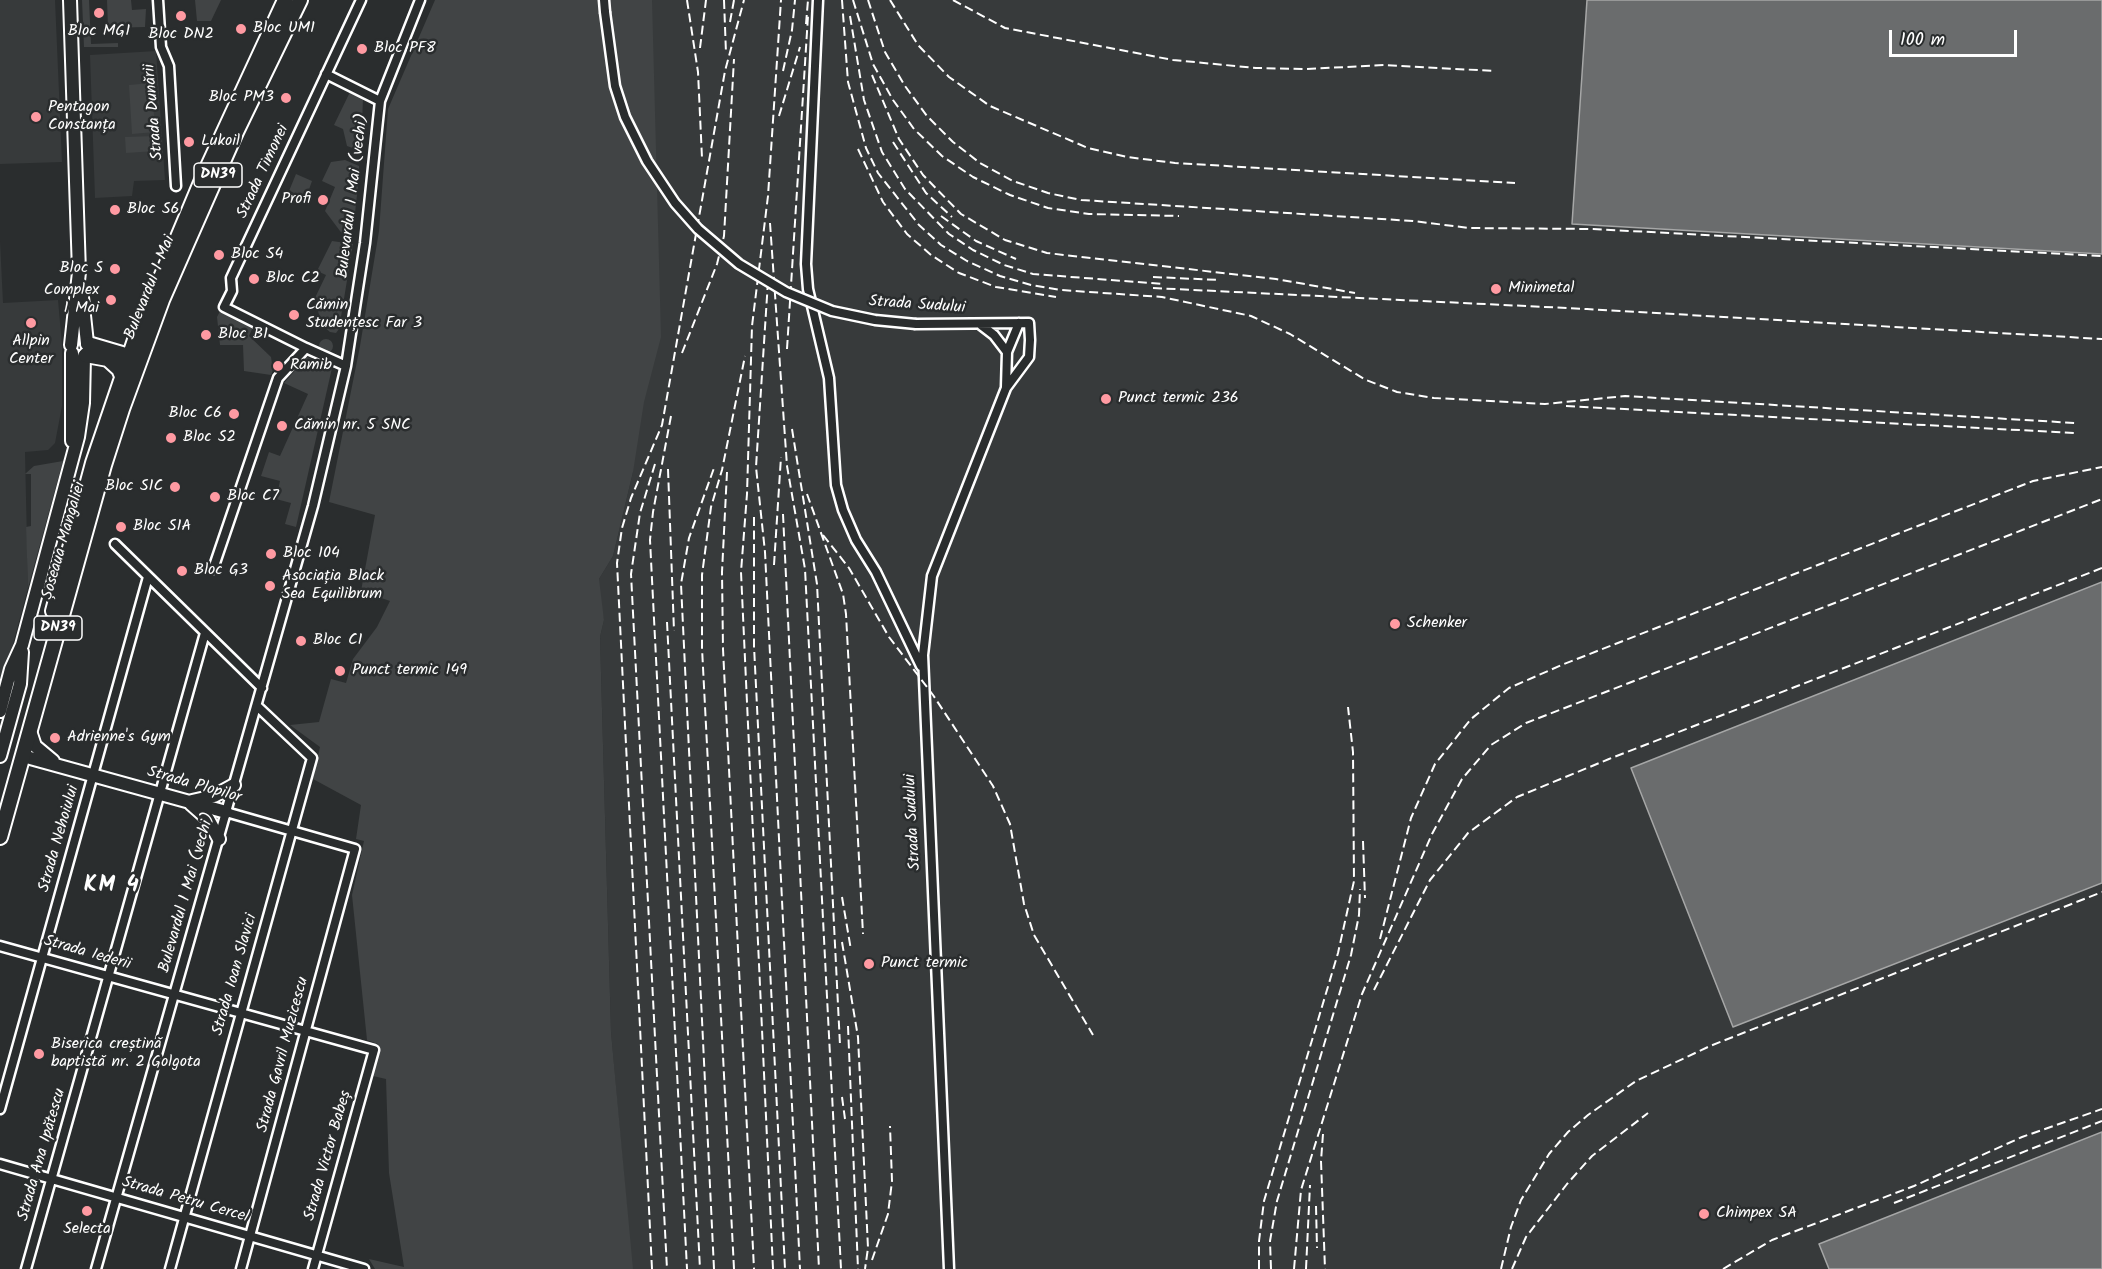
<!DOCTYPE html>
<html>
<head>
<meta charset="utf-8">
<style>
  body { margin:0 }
  #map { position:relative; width:2102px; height:1269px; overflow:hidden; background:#2a2d2e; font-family:Kalam,sans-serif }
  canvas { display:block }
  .scale { position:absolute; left:1889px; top:30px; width:128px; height:27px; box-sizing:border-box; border:3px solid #fff; border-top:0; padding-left:8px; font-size:18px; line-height:21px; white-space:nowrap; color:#fff; -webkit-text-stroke:4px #2a2d2e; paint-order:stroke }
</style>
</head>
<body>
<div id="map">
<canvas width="2102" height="1269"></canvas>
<div class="scale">100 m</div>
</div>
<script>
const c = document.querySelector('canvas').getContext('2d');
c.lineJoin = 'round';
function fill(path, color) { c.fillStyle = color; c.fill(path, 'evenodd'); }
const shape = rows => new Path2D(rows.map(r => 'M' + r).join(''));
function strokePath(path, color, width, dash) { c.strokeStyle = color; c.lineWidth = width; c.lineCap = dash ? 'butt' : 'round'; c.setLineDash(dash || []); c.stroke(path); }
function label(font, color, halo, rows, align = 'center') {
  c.font = font + ' Kalam,sans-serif'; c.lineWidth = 5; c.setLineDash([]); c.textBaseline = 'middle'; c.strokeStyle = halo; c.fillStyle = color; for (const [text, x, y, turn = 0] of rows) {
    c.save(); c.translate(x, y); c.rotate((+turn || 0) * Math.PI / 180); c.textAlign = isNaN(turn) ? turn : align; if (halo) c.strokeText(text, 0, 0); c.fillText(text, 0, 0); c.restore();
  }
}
fill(shape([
  [0,0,55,0,62,162,0,164],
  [491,0,1587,0,1573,224,2102,254,2102,1132,1819,1244,1829,1269,632,1269,611,1032,600,637,604,620,599,596,599,579,613,556,633,472],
  [156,51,165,180,134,181,132,196,95,198,90,55],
  [0,241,3,303,58,300,62,345,62,406,55,443,48,450,25,452,28,588,0,692]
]), '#373a3b');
fill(shape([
  [82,0,89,0,91,44,118,43,118,47,84,47],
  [107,0,131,0,132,10,146,9,145,27,108,28],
  [195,0,221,0,211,21,197,21],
  [435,0,652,0,661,337,644,402,633,472,613,556,599,579,604,620,600,637,611,1032,633,1269,375,1269,369,1259,404,1267,389,1173,386,1079,373,1076,378,1044,367,1040,352,895,364,841,356,839,361,805,313,779,320,747,290,725,319,722,331,679,346,683,353,659,377,627,390,601,361,591,375,515,329,502,360,346,379,231,388,109],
  [152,83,155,132,132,134,129,85],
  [350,92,363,98,361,151,347,146,343,129,334,125],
  [155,136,156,151,126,153,125,137],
  [345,160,359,166,359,177,353,231,343,235,325,211,335,187,322,181,331,162],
  [296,174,312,181,306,198,289,191],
  [332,241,353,244,339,329,336,333,330,332,323,326,314,300,326,275,317,271],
  [220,311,253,327,249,336,271,357,273,370,271,375,244,371,243,345,220,345,217,317],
  '319 346a7 7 0 1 1 14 0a7 7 0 1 1-14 0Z',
  [307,357,332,368,296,527,285,524,291,503,276,499,280,481,261,476,269,452,280,456,308,394,284,383],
  [63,461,28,588,26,527,31,526,31,474,25,474,34,466]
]), '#414445');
const water = shape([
  [1587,0,2102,0,2102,254,1572,224,1587,0],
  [2102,582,2102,883,1733,1027,1631,768,2102,582],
  [2102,1132,2102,1269,1829,1269,1819,1244,2102,1132]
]);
fill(water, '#6a6c6d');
strokePath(water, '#a6a7a7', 1.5);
const street = shape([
  [158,0,161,47,169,66,176,186],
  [604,0,605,12],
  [818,0,806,264,808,289,829,378,836,485,843,510,856,540,876,572,921,666],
  [326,74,380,101],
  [916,324,1029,323,1030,340,1029,357,1006,388,932,576,923,655,949,1269],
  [981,325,994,335,1007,352],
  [306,348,224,307,232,291,231,278,361,0],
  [1006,387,1007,352,1019,323],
  [115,544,262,688],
  [213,569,278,378,306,348,346,366],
  [226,812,355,849,241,1269],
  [0,946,374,1050,313,1269],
  [0,1109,148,577],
  [0,1164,364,1269],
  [26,1269,205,633],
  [96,1269,313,506,346,366,365,243,380,101,420,0],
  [170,1269,312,758,257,706]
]);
const secondary = shape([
  [70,0,79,272,71,345],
  [82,297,87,343],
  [72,353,72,441],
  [0,711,11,669,22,645,78,437,83,403,84,356],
  [30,731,35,746,53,761],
  [0,756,20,684,22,652],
  [23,756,226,812],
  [192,801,214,796,234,785],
  [191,804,208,819,219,839]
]);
const primary = shape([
  [88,344,122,354,132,363],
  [86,355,108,359,119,369,122,376],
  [53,611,93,463,136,337,205,173,285,0],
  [0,837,104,465,122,409,162,300,187,243,236,132,300,0]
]);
strokePath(street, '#fff', 13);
strokePath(secondary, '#fff', 16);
strokePath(primary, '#fff', 18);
strokePath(street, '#2a2d2e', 8);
strokePath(secondary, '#2a2d2e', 12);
strokePath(primary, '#2a2d2e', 14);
strokePath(shape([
  [687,0,698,72,702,158],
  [724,0,726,53],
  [842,0,848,82,866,148,878,173,919,225,941,245,967,261,1000,276,1031,285,1061,290,1162,297,1251,316,1290,334,1366,380,1397,392,1434,398,1545,404,1625,396,2075,423],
  [853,0,873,64,893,100,914,129,942,156,973,177,1010,195,1048,208,1089,214,1179,216],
  [868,0,885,52,905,86,927,116,953,142,980,163,1013,181,1048,193,1081,200,1413,221,1469,228,1593,229,2102,256],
  [890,0,918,45,949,77,990,106,1088,148,1127,157,1175,163,1515,183],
  [953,0,1005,28,1173,60,1256,68,1307,69,1384,65,1494,71],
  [850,16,864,100,882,152,905,189,949,234,973,250,1004,265,1033,274,1163,284],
  [730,22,734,0],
  [806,24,808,0],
  [700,48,706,0],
  [783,71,792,30,795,0],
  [872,75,899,139,923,175,961,214,1005,240,1047,253,1276,279,1355,293],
  [779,116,800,47],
  [893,142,926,193,952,217],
  [858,149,883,202,907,234,931,255,959,273,996,287,1056,297],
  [941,216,976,241,1016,259],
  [770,223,787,466,805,569,841,1269],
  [1153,277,1219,280],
  [768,281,756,467,765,552,800,1269],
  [1153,288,1587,309,2102,339],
  [787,349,808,16],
  [682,353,717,264,724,236,734,59],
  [1566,406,2074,433],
  [671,416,653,512,650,540,687,1269],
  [792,429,817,584,840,1045],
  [655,464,640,513,631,574,667,1269],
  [668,469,674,631],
  [727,472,722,572,723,649,754,1269],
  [807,494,843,594,846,614,863,934],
  [783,514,819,1269],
  [754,517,754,646,785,1269],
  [823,535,849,568,889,637,933,695,993,786,1010,824,1024,904,1034,935,1093,1035],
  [774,565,781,457],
  [667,622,700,1269],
  [1363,841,1365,898],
  [842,897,851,950],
  [1380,939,1411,818,1435,764,1471,719,1509,688,1564,664,2033,481,2102,467],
  [842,942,858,1037,868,1248,865,1269],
  [1374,990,1430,880,1468,833,1517,797,1609,759,2102,568],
  [848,1026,858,1269],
  [842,1097,845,1119],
  [1323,1134,1321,1161,1325,1269],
  [1894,1203,2102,1121],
  [1316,1206,1317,1248],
  [872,1260,888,1214,892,1181,890,1126],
  [652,1269,617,563,622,528,631,498,662,425,725,71,744,0],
  [714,1269,681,584,689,538,714,468],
  [734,1269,702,648,702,575,711,507,722,470,745,356],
  [773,1269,741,572,747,494,752,326,768,196,781,0],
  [1259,1269,1259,1241,1264,1201,1338,953,1354,881,1353,752,1348,707],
  [1271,1269,1270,1241,1277,1201,1351,955,1359,915,1360,889],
  [1294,1269,1301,1190,1362,994,1432,834,1462,779,1491,745,1526,723,2102,499],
  [1306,1269,1310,1185],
  [1501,1269,1511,1227,1521,1200,1549,1154,1568,1132,1588,1115,1636,1081,1710,1046,2102,892],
  [1512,1269,1526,1237,1567,1184,1592,1156,1648,1113],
  [1723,1269,1772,1240,1914,1186,2022,1137,2102,1109]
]), '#fff', 2, [9, 4.5]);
const streetBridge = shape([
  [605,12,615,86,625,117,647,161,675,203,698,229,739,264,786,292,832,311,875,320,916,324]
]);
strokePath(streetBridge, '#fff', 13, []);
strokePath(streetBridge, '#2a2d2e', 8);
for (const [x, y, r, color] of [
  [99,13,6,"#ff9aa2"],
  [181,16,6,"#ff9aa2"],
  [241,29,6,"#ff9aa2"],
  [362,49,6,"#ff9aa2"],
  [286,98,6,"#ff9aa2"],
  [36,117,6,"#ff9aa2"],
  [189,142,6,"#ff9aa2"],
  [323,200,6,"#ff9aa2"],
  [115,210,6,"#ff9aa2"],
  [219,255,6,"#ff9aa2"],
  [115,269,6,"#ff9aa2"],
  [254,279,6,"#ff9aa2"],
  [1496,289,6,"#ff9aa2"],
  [111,300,6,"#ff9aa2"],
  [294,315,6,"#ff9aa2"],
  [31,323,6,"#ff9aa2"],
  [206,335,6,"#ff9aa2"],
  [278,366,6,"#ff9aa2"],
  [1106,399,6,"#ff9aa2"],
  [234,414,6,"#ff9aa2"],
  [282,426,6,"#ff9aa2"],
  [171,438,6,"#ff9aa2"],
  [175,487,6,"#ff9aa2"],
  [215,497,6,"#ff9aa2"],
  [121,527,6,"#ff9aa2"],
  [271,554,6,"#ff9aa2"],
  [182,571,6,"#ff9aa2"],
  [270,586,6,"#ff9aa2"],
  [1395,624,6,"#ff9aa2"],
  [301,641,6,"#ff9aa2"],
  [340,671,6,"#ff9aa2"],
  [55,738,6,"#ff9aa2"],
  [869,964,6,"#ff9aa2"],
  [39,1054,6,"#ff9aa2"],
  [87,1211,6,"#ff9aa2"],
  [1704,1214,6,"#ff9aa2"]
]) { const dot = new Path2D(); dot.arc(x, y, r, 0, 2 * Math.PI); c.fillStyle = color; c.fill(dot); strokePath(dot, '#2a2d2e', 2); }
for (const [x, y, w] of [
  [218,175,48],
  [58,628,48]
]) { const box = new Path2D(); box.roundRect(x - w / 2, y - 12, w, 24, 4.5); c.fillStyle = '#2a2d2e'; c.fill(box); strokePath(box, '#fff', 1.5); }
label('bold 15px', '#fff', null, [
  ["DN39",218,175],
  ["DN39",58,628]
]);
label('16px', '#fff', '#2a2d2e', [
  ["Bloc UM1",253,29],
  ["Bloc MG1",99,32,"center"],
  ["Bloc DN2",181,35,"center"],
  ["Bloc PF8",374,49],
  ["Bloc PM3",274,98,"right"],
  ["Pentagon",48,108],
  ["Constanța",48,126],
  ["Lukoil",201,142],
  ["Profi",311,200,"right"],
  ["Bloc S6",127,210],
  ["Bloc S4",231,255],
  ["Bloc S",103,269,"right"],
  ["Bloc C2",266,279],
  ["Minimetal",1508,289],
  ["Complex",99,291,"right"],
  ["1 Mai",99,309,"right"],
  ["Cămin",306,306],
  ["Studențesc Far 3",306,324],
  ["Bloc B1",218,335],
  ["Allpin",31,342,"center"],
  ["Center",31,360,"center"],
  ["Ramib",290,366],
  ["Punct termic 236",1118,399],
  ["Bloc C6",222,414,"right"],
  ["Cămin nr. 5 SNC",294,426],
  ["Bloc S2",183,438],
  ["Bloc S1C",163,487,"right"],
  ["Bloc C7",227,497],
  ["Bloc S1A",133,527],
  ["Bloc 104",283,554],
  ["Bloc G3",194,571],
  ["Asociația Black",282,577],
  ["Sea Equilibrum",282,595],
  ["Schenker",1407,624],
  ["Bloc C1",313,641],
  ["Punct termic 149",352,671],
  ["Adrienne's Gym",67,738],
  ["Punct termic",881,964],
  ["Biserica creștină",51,1045],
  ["baptistă nr. 2 Golgota",51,1063],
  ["Chimpex SA",1716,1214],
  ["Selecta",87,1230,"center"]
], 'left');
label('16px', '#fff', '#2a2d2e', [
  ["Strada Dunării",155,112,-95],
  ["Strada Timonei",264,172,-65],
  ["Bulevardul 1 Mai (vechi)",354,196,-83],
  ["Bulevardul 1 Mai",151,288,-68],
  ["Strada Sudului",917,306,4],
  ["Șoseaua Mangaliei",65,541,-74],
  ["Strada Plopilor",194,786,16],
  ["Strada Sudului",914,822,-93],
  ["Strada Nehoiului",60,839,-74],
  ["Bulevardul 1 Mai (vechi)",188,893,-74],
  ["Strada Iederii",87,954,16],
  ["Strada Ioan Slavici",236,975,-74],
  ["Strada Gavril Muzicescu",284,1055,-75],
  ["Strada Ana Ipătescu",43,1155,-74],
  ["Strada Victor Babeș",329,1156,-74],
  ["Strada Petru Cercel",185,1201,16]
]);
c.letterSpacing = '1.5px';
label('bold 22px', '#fff', '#2a2d2e', [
  ["KM 4",112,887]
]);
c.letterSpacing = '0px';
</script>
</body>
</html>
